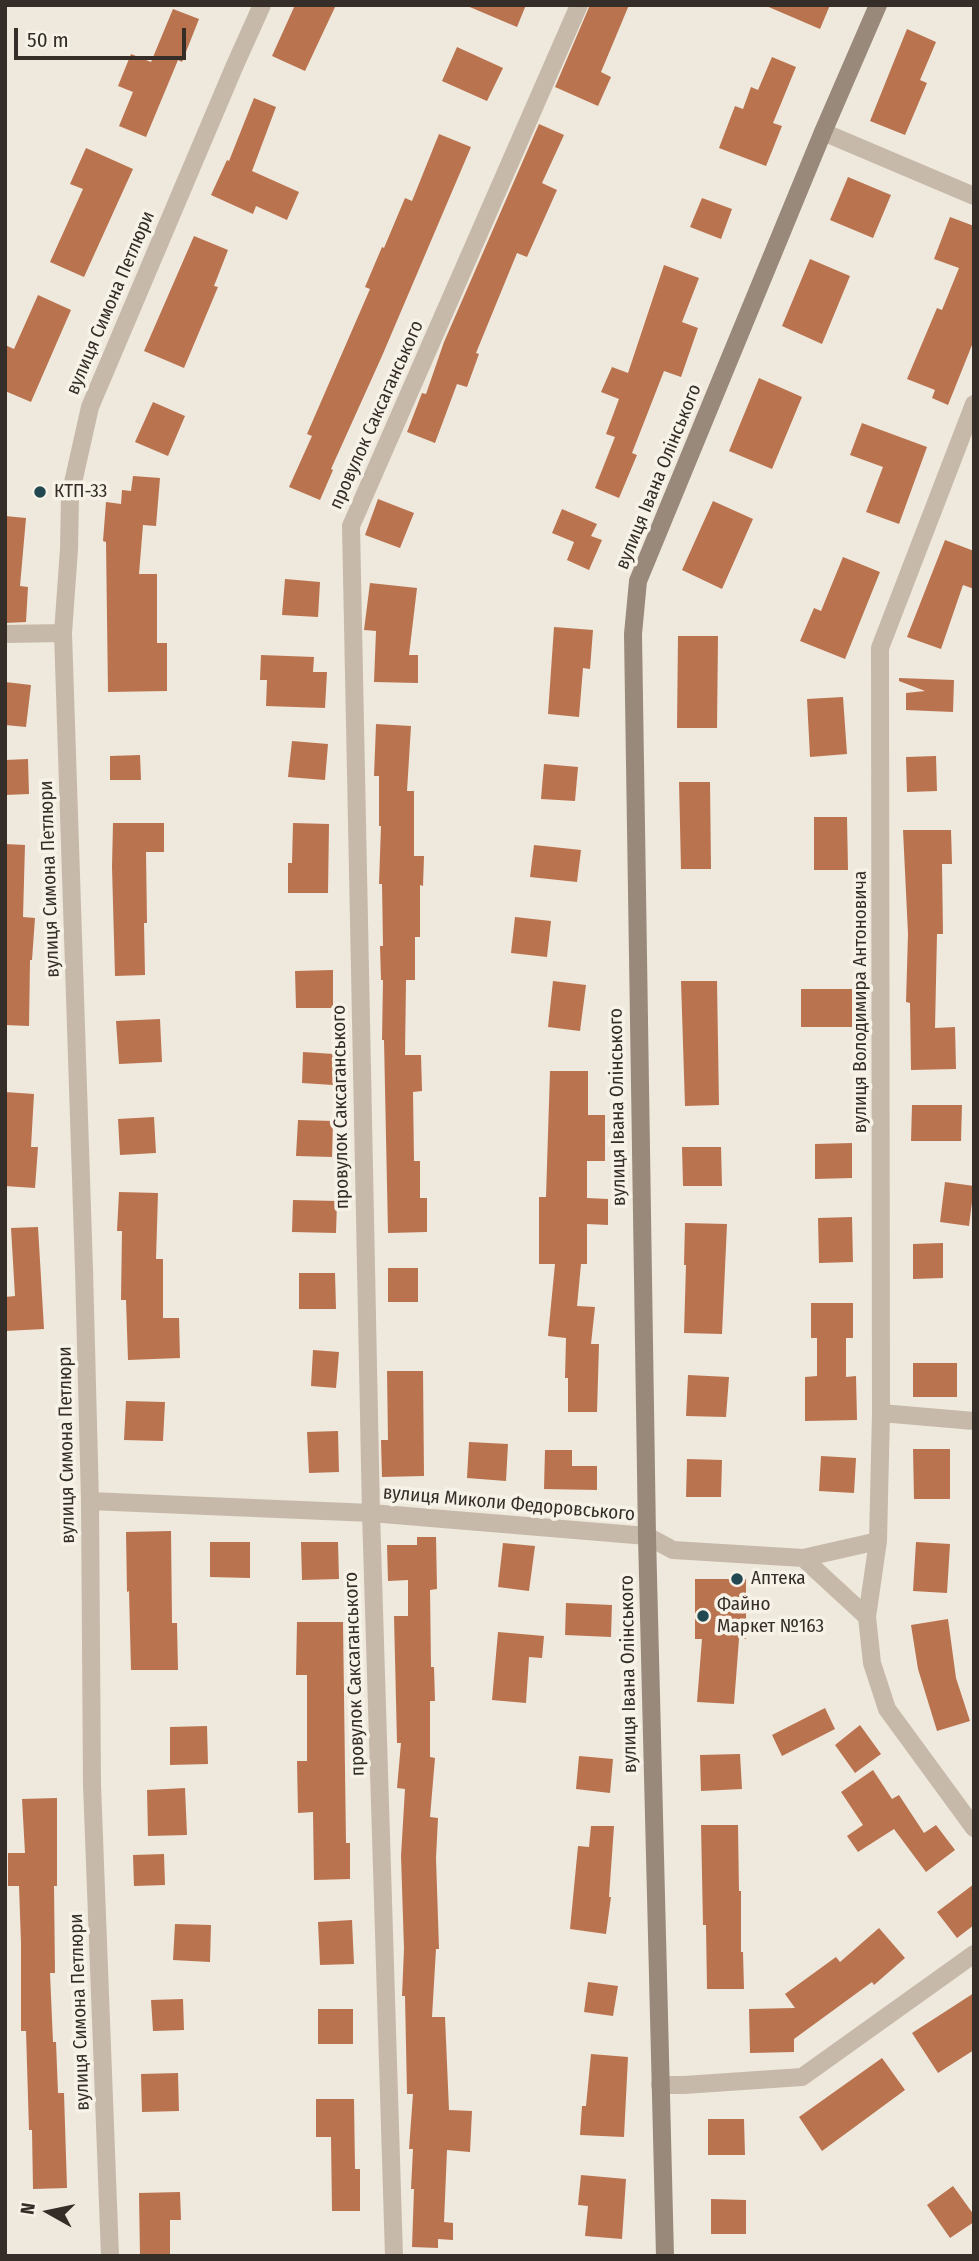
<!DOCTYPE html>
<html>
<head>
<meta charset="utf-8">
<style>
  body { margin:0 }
  #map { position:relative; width:979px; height:2261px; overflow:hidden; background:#efe8dc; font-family:"Fira Sans Condensed",sans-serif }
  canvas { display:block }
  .frame { position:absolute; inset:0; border:7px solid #342d28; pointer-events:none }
  .north { position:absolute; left:14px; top:2177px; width:70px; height:70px; -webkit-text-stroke:5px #f7f2e7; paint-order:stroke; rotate:279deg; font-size:19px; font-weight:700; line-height:28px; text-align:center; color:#342d28 }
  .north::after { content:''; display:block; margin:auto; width:24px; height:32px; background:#342d28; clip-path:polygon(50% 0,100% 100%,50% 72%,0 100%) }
  .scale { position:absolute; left:14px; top:28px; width:172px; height:32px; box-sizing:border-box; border:4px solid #342d28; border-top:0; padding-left:9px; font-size:21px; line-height:24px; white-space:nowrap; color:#342d28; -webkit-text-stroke:5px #f7f2e7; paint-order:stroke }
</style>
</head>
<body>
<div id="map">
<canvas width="979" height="2261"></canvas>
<div class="frame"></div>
<div class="north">N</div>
<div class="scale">50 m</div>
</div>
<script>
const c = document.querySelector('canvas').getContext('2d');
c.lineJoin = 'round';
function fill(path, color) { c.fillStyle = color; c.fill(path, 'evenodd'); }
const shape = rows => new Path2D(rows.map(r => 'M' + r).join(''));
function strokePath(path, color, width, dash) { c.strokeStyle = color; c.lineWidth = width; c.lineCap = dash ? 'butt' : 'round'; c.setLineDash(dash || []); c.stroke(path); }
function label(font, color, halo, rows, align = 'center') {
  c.font = font + ' "Fira Sans Condensed",sans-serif'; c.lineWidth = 7; c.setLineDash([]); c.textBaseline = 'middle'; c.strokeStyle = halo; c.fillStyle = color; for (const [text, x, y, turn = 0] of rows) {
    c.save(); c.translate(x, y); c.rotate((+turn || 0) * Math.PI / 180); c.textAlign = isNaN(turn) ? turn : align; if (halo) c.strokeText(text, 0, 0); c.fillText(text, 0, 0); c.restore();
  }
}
fill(shape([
  [295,5,336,5,305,71,272,56],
  [465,5,526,5,517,27],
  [590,5,629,5,601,72,611,77,598,106,555,87],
  [764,5,830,5,820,29],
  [173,9,199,19,182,62,178,60,146,137,119,126,133,92,118,86,131,54,151,62],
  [907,29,936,42,920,80,927,83,905,135,870,121],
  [457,47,503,68,487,101,442,81],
  [772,57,796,67,773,123,782,126,766,166,719,148,735,106,743,109,751,87,758,90],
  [254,98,276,107,252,171,299,192,287,220,256,206,253,214,211,195,227,160,229,161],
  [539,124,564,135,542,183,557,190,527,257,517,253,476,353,479,354,467,387,457,384,435,443,407,432,422,393,426,394,444,342],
  [439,134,471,147,382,356,331,469,333,470,320,500,289,487,312,436,307,434,370,289,365,287,382,247,384,248,405,198,412,201],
  [86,148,133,169,84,277,50,262,83,189,70,184],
  [848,177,891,195,873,238,830,220],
  [702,198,732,209,721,239,690,227],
  [950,217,974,226,974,340,948,405,932,398,935,390,907,379,937,308,942,310,959,268,934,259],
  [194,236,228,250,214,286,218,287,184,368,144,351],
  [810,259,850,276,822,344,782,326],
  [664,265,699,278,682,322,698,328,681,377,664,371,632,453,637,455,619,498,595,488,615,437,606,434,619,399,601,392,612,367,628,373],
  [38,295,71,310,31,402,5,391,5,345,14,349],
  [759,378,802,397,772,469,729,451],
  [153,402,185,416,168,456,135,442],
  [862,423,927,447,899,524,866,512,883,467,850,455],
  [133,476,160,478,156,526,143,525,139,574,157,574,157,643,167,643,167,691,108,692,106,542,103,541,106,502,121,504,122,490,131,491],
  [378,499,414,513,400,548,365,535],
  [713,501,753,519,722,589,682,570],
  [562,509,597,524,591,536,602,540,589,570,567,560,574,542,552,533],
  [5,516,26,518,20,586,28,587,26,622,5,623],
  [945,540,974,551,974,589,963,585,941,649,907,637],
  [843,557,880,572,845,659,800,641,814,608,821,611],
  [285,579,320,582,318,617,282,615],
  [370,583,417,588,409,655,418,655,418,683,374,682,376,631,364,630],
  [554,627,593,630,590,669,583,668,579,717,548,714],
  [678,636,718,636,717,728,677,728],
  [261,655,314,657,313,672,327,672,325,708,266,706,267,680,260,680],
  [899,678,954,680,953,712,906,710,906,693,925,691,899,681],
  [5,682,31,685,26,727,5,725],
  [843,697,847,754,810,757,807,699],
  [376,724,411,726,407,791,414,791,414,856,424,856,423,886,420,885,420,937,415,937,415,980,406,980,405,1055,421,1055,422,1091,413,1092,414,1161,420,1161,420,1198,427,1198,427,1232,388,1233,384,1040,382,1040,383,980,381,980,380,946,383,946,382,884,379,884,381,826,379,826,379,776,374,776],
  [292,741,328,744,325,780,288,777],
  [140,755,141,780,110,780,110,756],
  [936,756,937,791,907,792,906,757],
  [28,759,29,794,5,795,5,760],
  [544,764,578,767,575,801,541,799],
  [679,782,710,782,711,869,681,869],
  [814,817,847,817,848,870,814,870],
  [113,823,164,823,164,852,146,852,147,923,144,923,145,975,115,976,112,867],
  [293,823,329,824,328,893,288,893,288,863,292,863],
  [903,830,951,830,952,864,942,864,943,934,937,934,935,1028,955,1027,956,1069,911,1070,910,1003,906,1002,908,934],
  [5,844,25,845,23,917,35,918,32,960,30,960,29,1026,5,1025],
  [534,845,581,850,577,882,530,877],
  [515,917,551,921,547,957,511,953],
  [333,970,333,1008,296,1008,295,971],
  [553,981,586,985,580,1031,548,1027],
  [681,981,717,981,719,1105,685,1106],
  [801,989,852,989,852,1027,801,1027],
  [160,1019,162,1062,119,1064,116,1021],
  [303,1052,334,1054,333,1085,302,1083],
  [550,1071,588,1071,588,1115,605,1115,605,1161,587,1161,587,1198,608,1199,608,1225,587,1224,587,1264,581,1264,577,1306,595,1307,591,1344,599,1344,597,1412,568,1412,568,1378,565,1378,566,1338,548,1336,555,1264,539,1264,539,1197,546,1197],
  [5,1092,34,1094,31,1147,38,1147,35,1188,5,1186],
  [912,1105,962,1105,961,1141,911,1141],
  [154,1117,156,1153,120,1155,118,1119],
  [298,1120,333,1121,332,1157,296,1156],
  [852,1143,852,1178,815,1179,815,1144],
  [682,1147,721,1147,722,1186,683,1186],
  [945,1182,974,1186,969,1226,940,1222],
  [119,1192,158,1193,156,1259,163,1259,163,1318,179,1318,180,1358,128,1360,126,1300,121,1300,122,1231,117,1231],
  [293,1200,337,1201,336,1233,292,1232],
  [852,1217,853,1262,819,1263,818,1218],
  [685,1223,727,1224,722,1334,684,1333,686,1265,684,1265],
  [38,1227,44,1329,5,1331,5,1297,15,1296,11,1228],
  [943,1243,943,1278,913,1279,913,1244],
  [388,1268,418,1268,418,1302,388,1302],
  [299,1273,335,1273,336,1309,299,1309],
  [811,1303,853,1303,853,1338,846,1338,846,1377,856,1376,857,1420,805,1421,805,1377,817,1376,817,1338,811,1338],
  [313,1350,339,1352,336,1388,311,1386],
  [913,1363,957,1363,957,1397,913,1397],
  [387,1371,423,1371,424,1476,382,1477,381,1440,388,1440],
  [688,1375,729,1377,726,1417,686,1416],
  [126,1401,165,1402,163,1441,124,1440],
  [338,1431,339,1472,309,1473,307,1432],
  [469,1442,508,1444,506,1481,467,1478],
  [913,1449,950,1449,950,1499,914,1499],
  [545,1450,572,1450,572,1466,597,1466,597,1490,544,1489],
  [821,1456,856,1458,854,1493,819,1491],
  [687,1459,722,1460,721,1497,686,1497],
  [171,1531,172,1623,177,1623,178,1670,131,1670,129,1591,127,1592,126,1532],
  [417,1537,436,1537,437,1589,430,1590,431,1667,434,1667,435,1701,430,1701,430,1757,435,1758,430,1817,438,1818,436,1858,439,1949,436,1949,432,2017,445,2017,449,2110,472,2111,470,2152,447,2150,444,2222,453,2223,453,2240,438,2239,438,2248,412,2247,414,2189,411,2189,413,2149,409,2149,413,2094,407,2094,405,1996,402,1996,404,1949,401,1856,405,1789,397,1788,401,1743,397,1743,394,1616,408,1616,408,1580,388,1581,387,1545,417,1545],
  [210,1542,250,1542,250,1578,210,1577],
  [301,1542,338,1542,339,1579,302,1580],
  [916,1542,950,1544,947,1593,913,1591],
  [503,1543,535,1546,529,1591,498,1587],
  [695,1579,746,1579,746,1639,739,1639,734,1704,697,1702,702,1639,695,1639],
  [566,1603,612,1605,611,1637,565,1635],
  [948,1619,956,1678,970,1721,937,1731,918,1669,911,1625],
  [297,1622,343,1622,346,1843,350,1843,350,1879,314,1880,313,1812,298,1813,297,1761,307,1761,307,1675,296,1675],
  [498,1632,544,1636,542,1658,529,1657,526,1703,492,1700],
  [825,1708,835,1729,782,1756,772,1735],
  [860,1725,881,1754,855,1773,835,1745],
  [207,1726,208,1764,170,1765,170,1727],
  [740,1754,742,1789,701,1791,700,1755],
  [579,1756,613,1759,610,1793,576,1789],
  [873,1770,892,1799,899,1795,924,1833,936,1825,955,1850,926,1872,894,1829,858,1852,847,1836,863,1825,841,1792],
  [185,1788,187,1835,148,1836,147,1790],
  [57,1798,57,1886,54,1886,55,1973,50,1973,53,2042,56,2042,58,2093,64,2093,67,2188,33,2189,32,2130,29,2130,26,2031,21,2031,21,1943,19,1886,8,1886,8,1853,25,1853,22,1799],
  [701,1825,738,1825,739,1891,741,1891,741,1952,743,1952,744,1989,707,1989,706,1925,703,1925],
  [591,1826,614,1826,609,1897,611,1897,606,1934,570,1929,578,1846,589,1847],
  [164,1854,165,1885,134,1886,133,1855],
  [974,1884,974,1925,957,1938,937,1912],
  [352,1920,354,1964,320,1965,318,1922],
  [175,1924,211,1925,210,1962,173,1960],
  [879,1928,905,1958,874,1985,872,1982,794,2039,794,2052,750,2053,749,2009,795,2008,785,1994,836,1957,840,1962],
  [588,1982,618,1986,613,2016,584,2012],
  [974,1993,974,2050,938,2073,912,2033],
  [183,1999,184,2030,153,2031,151,2000],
  [318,2009,353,2009,353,2044,318,2044],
  [591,2054,628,2057,624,2137,580,2135,582,2106,586,2106],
  [882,2058,905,2090,822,2151,799,2117],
  [178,2073,179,2111,142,2112,141,2074],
  [316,2099,354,2099,355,2169,360,2169,360,2211,332,2211,331,2137,316,2137],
  [708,2119,744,2119,745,2155,708,2155],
  [581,2175,626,2179,622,2239,585,2236,588,2206,578,2205],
  [953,2186,974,2215,974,2222,950,2238,927,2205],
  [180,2192,181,2220,170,2220,170,2256,140,2256,139,2193],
  [711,2199,746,2200,746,2234,711,2234]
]), '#ba734f');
strokePath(shape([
  [823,132,974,196],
  [974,404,880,648,881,1413,878,1541,867,1617,872,1663,887,1709,974,1828],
  [5,634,63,633],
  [881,1413,974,1421],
  [90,1501,371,1513,647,1536,673,1550,803,1558,878,1541],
  [803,1558,867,1617],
  [660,2085,684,2085,802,2077,974,1954],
  [110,2256,92,1785,90,1501,84,1269,63,633,69,549,70,496,90,407,235,65,262,5],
  [394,2256,371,1513,351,526,579,5]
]), '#c6b9a9', 18);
strokePath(shape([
  [665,2256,647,1536,633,634,638,581,823,132,878,5]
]), '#99897a', 18);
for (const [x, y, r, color] of [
  [40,492,7,"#224951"],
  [737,1579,7,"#224951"],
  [703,1616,7,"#224951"]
]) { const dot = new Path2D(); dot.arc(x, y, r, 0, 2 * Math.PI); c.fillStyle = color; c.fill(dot); strokePath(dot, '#f7f2e7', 2.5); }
label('19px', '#342d28', '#f7f2e7', [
  ["вулиця Симона Петлюри",111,303,-67],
  ["провулок Саксаганського",377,415,-66],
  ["вулиця Івана Олінського",659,477,-68],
  ["вулиця Симона Петлюри",50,879,-92],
  ["вулиця Володимира Антоновича",861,1002,-90],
  ["провулок Саксаганського",341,1107,-91],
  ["вулиця Івана Олінського",618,1107,-91],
  ["вулиця Симона Петлюри",67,1445,-91],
  ["вулиця Миколи Федоровського",509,1504,5],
  ["провулок Саксаганського",355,1674,-92],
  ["вулиця Івана Олінського",629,1674,-91],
  ["вулиця Симона Петлюри",80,2012,-92]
]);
label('19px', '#342d28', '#f7f2e7', [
  ["КТП-33",54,492],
  ["Аптека",751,1579],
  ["Файно",717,1605],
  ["Маркет №163",717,1627]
], 'left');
</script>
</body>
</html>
